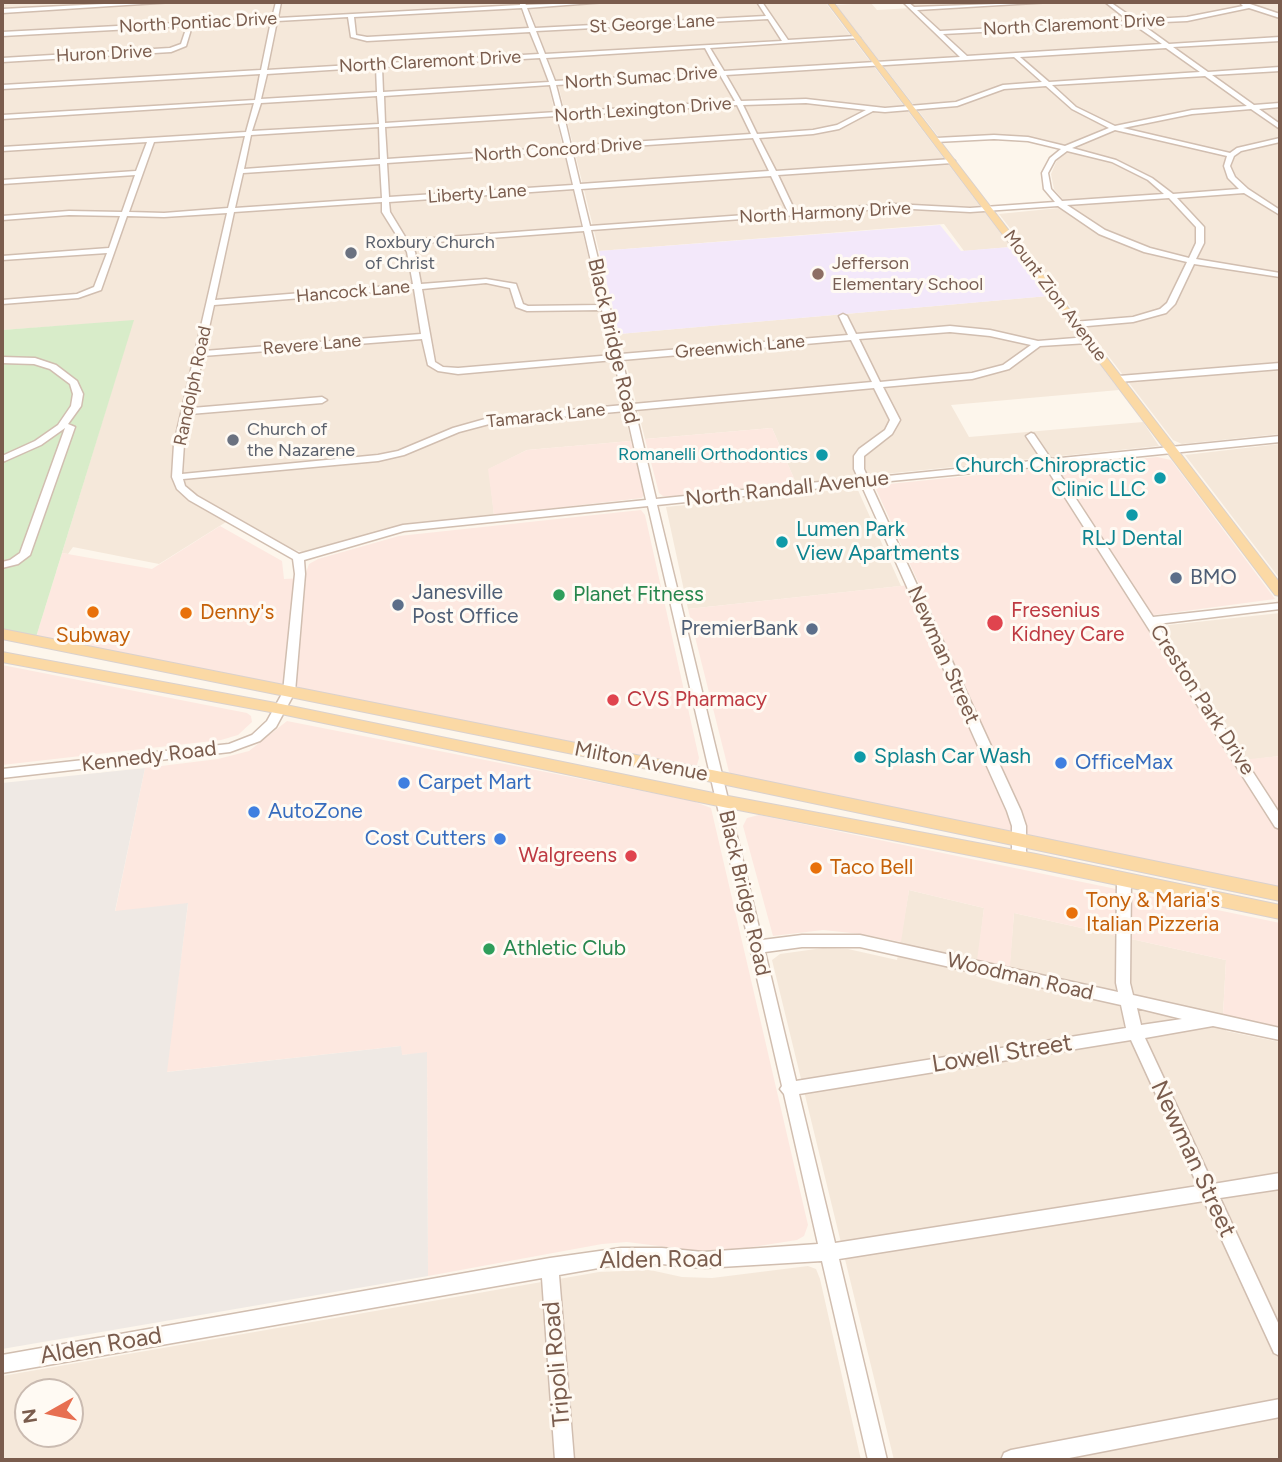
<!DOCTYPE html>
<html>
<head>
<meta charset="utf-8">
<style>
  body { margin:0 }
  #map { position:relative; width:1282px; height:1462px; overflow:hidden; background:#fdf6ec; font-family:Figtree,sans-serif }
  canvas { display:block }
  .frame { position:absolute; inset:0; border:4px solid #7a5c4d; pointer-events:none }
  .north { position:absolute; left:14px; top:1378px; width:70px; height:70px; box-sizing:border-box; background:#fffaf3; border:2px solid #cabbb1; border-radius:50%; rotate:261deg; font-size:19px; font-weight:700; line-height:28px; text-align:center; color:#7a5c4d }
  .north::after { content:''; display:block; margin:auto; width:24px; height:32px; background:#e76f51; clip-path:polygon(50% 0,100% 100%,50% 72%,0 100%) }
</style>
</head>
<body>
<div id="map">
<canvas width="1282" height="1462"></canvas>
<div class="frame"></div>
<div class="north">N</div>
</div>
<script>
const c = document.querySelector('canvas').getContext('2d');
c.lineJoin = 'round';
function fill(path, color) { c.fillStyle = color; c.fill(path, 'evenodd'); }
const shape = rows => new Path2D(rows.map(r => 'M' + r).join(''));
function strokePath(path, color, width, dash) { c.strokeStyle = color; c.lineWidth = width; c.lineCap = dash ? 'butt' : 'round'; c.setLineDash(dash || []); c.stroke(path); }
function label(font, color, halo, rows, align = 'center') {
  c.font = font + ' Figtree,sans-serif'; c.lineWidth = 6; c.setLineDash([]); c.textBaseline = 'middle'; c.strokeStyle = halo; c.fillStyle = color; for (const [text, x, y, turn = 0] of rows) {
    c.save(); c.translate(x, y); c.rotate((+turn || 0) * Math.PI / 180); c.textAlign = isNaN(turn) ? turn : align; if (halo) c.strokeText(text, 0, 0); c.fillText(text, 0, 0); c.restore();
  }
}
fill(shape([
  [2,2,578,2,2,32],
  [634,2,825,2,1011,247,964,251,944,224,599,251,559,88,529,8],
  [907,2,1280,2,1280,434,1182,444,1173,440,999,214,1069,207,1054,189,1051,174,1057,160,1073,148,1021,136,938,136,836,5,871,3,877,10,912,8],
  [520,8,547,79,631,441,527,450,489,469,494,515,393,527,302,552,292,549,234,517,159,564,73,547,68,554,62,553,133,321,2,330,2,35],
  [1048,296,1119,390,951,405,969,437,1143,422,1159,446,796,483,772,428,645,439,619,334],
  [1280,444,1280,579,1185,455],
  [857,488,901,586,688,609,666,507],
  [1280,613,1280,756,1247,760,1167,636,1164,628,1169,625],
  [909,890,984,908,976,976,1008,985,1014,913,1226,960,1223,1015,1226,1031,1280,1042,1280,1460,894,1460,772,960,780,954,823,948,848,949,897,960],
  [808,1266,816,1269,820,1279,861,1460,2,1460,2,1376,599,1272,650,1270,682,1277,712,1278],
  [28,1392,70,1392,70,1434,28,1434]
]), '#f5e8da');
fill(shape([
  [772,428,796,483,671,496,663,496,659,493,645,439],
  [631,441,644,494,642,498,494,515,488,469,527,450],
  [1157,457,1171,460,1275,599,1140,617,1231,761,1280,756,1280,889,735,777,729,772,688,609,919,584,876,489,879,485],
  [641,510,645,515,699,758,697,765,693,767,36,637,62,553,152,569,220,526,282,561,284,579,304,578,309,564,318,559,399,536],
  [2,665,247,713,251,716,252,722,238,735,221,740,2,765],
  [287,721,693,801,711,808,808,1225,804,1236,797,1240,714,1253,627,1242,602,1244,428,1276,427,1053,401,1055,401,1046,166,1072,188,904,115,912,145,768,218,759,249,751],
  [759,815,1280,923,1280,1027,1223,1015,1226,960,1014,913,1010,967,977,960,984,908,909,890,901,942,861,934,823,930,773,936,743,826,747,818]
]), '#fde8e0');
fill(shape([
  [145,768,115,911,188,903,167,1072,401,1046,402,1055,427,1052,428,1276,2,1349,2,783]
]), '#efe9e4');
fill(shape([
  [940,225,961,251,1011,247,1048,296,619,334,599,251]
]), '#f3e8fa');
fill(shape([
  [134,320,36,637,2,630,2,330]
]), '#d8ecc9');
const minor = shape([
  [145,2,173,2,2,13,2,9,145,2],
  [276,2,281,2,278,18,520,5,520,2,524,2,526,5,606,2,527,8,535,28,766,16,757,2,762,2,788,40,857,36,860,38,710,48,724,71,960,57,903,2,908,2,914,7,1051,2,917,10,940,31,1129,21,1105,2,1110,2,1136,20,1187,17,1243,6,1241,4,1244,2,1280,14,1280,18,1249,8,1187,21,1140,23,1169,44,1280,37,1280,41,1173,47,1208,72,1280,67,1280,71,1212,75,1254,105,1280,103,1280,107,1259,109,1280,124,1280,129,1251,109,1192,114,1123,128,1230,153,1237,148,1280,138,1280,142,1241,151,1234,156,1230,166,1235,177,1248,189,1280,210,1280,215,1244,193,1177,198,1204,227,1204,243,1196,259,1280,273,1280,277,1194,264,1175,304,1166,313,1133,322,1076,327,1072,324,1073,322,1133,317,1160,309,1167,303,1187,262,1144,252,1099,234,1058,206,970,212,893,208,591,230,621,354,848,335,839,316,843,314,847,316,856,334,950,326,990,330,1038,341,1088,337,1092,340,1088,343,1040,346,1009,369,972,379,883,387,900,420,892,434,864,456,864,469,868,478,1042,460,1026,436,1031,433,1034,434,1051,459,1280,436,1280,442,1054,465,1153,617,1280,603,1280,609,1157,624,1280,814,1280,829,1275,827,1045,466,870,483,1021,811,1026,826,1026,858,1024,862,1019,863,1014,862,1012,858,1012,826,1007,811,861,484,657,505,762,940,802,935,860,935,1118,992,1116,983,1117,881,1119,877,1124,876,1129,877,1131,881,1130,983,1133,995,1280,1028,1280,1040,1213,1026,1145,1038,1213,1184,1280,1173,1280,1189,1220,1198,1280,1327,1280,1356,1274,1353,1204,1201,839,1259,887,1460,868,1460,822,1261,703,1268,662,1264,621,1264,559,1275,574,1460,555,1460,542,1278,2,1373,2,1355,550,1258,621,1248,662,1248,703,1252,818,1244,784,1094,780,1089,782,1086,648,506,404,531,304,560,305,574,295,692,276,727,260,741,230,752,2,778,2,769,229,744,252,735,267,721,283,692,295,574,293,559,189,500,177,489,172,477,174,444,227,213,164,217,127,216,101,290,78,298,2,304,2,300,77,294,94,287,107,253,2,260,2,256,109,248,120,216,69,215,2,220,2,216,69,211,122,212,135,175,2,184,2,180,136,171,147,142,2,151,2,147,246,132,254,103,2,119,2,115,255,100,260,74,2,89,2,85,261,70,271,21,192,26,186,46,171,52,2,62,2,58,170,48,181,44,187,26,2,36,2,32,272,18,276,2],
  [522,8,529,28,367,37,356,35,354,17,522,8],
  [348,17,351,37,367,41,530,32,539,54,267,70,277,21,348,17],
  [768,19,782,41,545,54,536,31,768,19],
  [1133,24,1162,44,967,56,943,34,1133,24],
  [705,48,718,72,555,81,546,58,705,48],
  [1166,48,1200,72,1049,82,1020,57,1166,48],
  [1014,57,1042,82,1003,85,956,102,885,108,806,99,741,101,726,75,1014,57],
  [540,58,549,82,383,92,382,67,540,58],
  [376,67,377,92,261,99,267,74,376,67],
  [720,75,735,101,563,112,556,85,720,75],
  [1205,76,1247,106,1192,110,1115,126,1076,107,1052,85,1205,76],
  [550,85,557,112,385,123,384,96,550,85],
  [1046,86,1072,109,1109,128,1065,146,1028,137,994,135,936,138,933,140,936,142,994,139,1028,141,1061,149,1050,158,1042,173,1044,189,1055,202,970,208,893,204,795,211,778,175,952,163,955,161,952,159,776,171,759,138,813,134,839,129,873,111,885,112,957,106,1004,89,1046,86],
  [377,96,379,124,252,131,261,103,377,96],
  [806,103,866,110,837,125,813,130,757,134,743,105,806,103],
  [737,105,751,134,571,146,564,116,737,105],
  [557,116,565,147,387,159,385,127,557,116],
  [379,127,380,159,244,169,251,135,379,127],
  [1115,130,1227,156,1224,166,1228,178,1239,189,1173,194,1152,178,1116,160,1072,148,1115,130],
  [245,136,228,208,164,213,129,212,154,142,245,136],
  [753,138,769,171,580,184,572,150,753,138],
  [565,151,573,185,389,197,387,163,565,151],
  [1067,151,1112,162,1148,180,1164,194,1062,201,1051,189,1048,173,1055,160,1067,151],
  [380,164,382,198,235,208,243,173,380,164],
  [771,176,788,212,590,226,581,189,771,176],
  [574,189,583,227,407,240,390,212,389,202,574,189],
  [1169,198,1196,227,1196,243,1189,258,1150,248,1105,230,1067,205,1169,198],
  [382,202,382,212,407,252,413,284,215,300,234,212,382,202],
  [584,231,601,305,528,306,523,304,516,284,486,279,421,284,415,252,410,244,584,231],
  [486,283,510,288,516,307,527,311,602,310,613,355,458,368,443,367,435,362,422,289,486,283],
  [414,289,421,334,204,351,214,305,414,289],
  [950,332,990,336,1031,345,1003,365,972,373,880,382,859,339,950,332],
  [422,339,428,365,438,371,458,374,614,360,624,405,492,417,453,428,398,451,378,455,182,474,184,444,190,414,322,403,327,400,322,397,192,408,203,356,422,339],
  [851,340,872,382,633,404,622,360,851,340],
  [874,388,890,420,885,430,859,449,854,456,854,469,858,478,656,499,635,410,874,388],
  [626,411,646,500,403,525,299,554,197,496,185,486,183,479,378,461,404,455,459,432,493,423,626,411],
  [802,947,860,947,1121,1005,1126,1028,796,1081,765,952,802,947],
  [1137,1008,1182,1019,1141,1025,1137,1008],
  [1131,1040,1198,1186,835,1243,799,1094,1131,1040],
  [2,357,35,358,56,365,77,381,83,394,81,406,68,424,75,427,30,555,18,564,2,568,2,562,10,560,20,553,65,428,41,445,5,461,2,462,2,456,35,441,58,425,71,406,73,394,70,384,50,369,34,364,2,363,2,357],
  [1280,363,1280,369,1119,382,1115,379,1119,376,1280,363],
  [1280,1399,1280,1417,1059,1460,1001,1460,1004,1453,1011,1450,1280,1399]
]);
const major = shape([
  [827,2,833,2,1280,583,1280,596,1275,595,827,2],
  [2,629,717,771,1280,887,1280,901,717,783,2,639,2,629],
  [2,652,281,704,723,795,1036,854,1280,905,1280,919,1036,868,723,807,281,714,2,662,2,652]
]);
strokePath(minor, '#d1beb0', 3);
strokePath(major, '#dad1cd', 2);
fill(minor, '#fff');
fill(major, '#fbd9a5');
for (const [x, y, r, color] of [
  [351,253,7,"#6b7280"],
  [818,274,7,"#8d6e63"],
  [233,440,7,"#6b7280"],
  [822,455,7,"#0f9aa8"],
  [1160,478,7,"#0f9aa8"],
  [1132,515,7,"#0f9aa8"],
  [782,542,7,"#0f9aa8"],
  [1176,578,7,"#5c6f8a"],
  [559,595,7,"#2e9e5b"],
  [398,605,7,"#5c6f8a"],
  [93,612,7,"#e8710a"],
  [186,613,7,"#e8710a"],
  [995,623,9,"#e0444e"],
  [812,629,7,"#5c6f8a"],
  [613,700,7,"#e0444e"],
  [860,757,7,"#0f9aa8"],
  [1061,763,7,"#3f7fe0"],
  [404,783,7,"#3f7fe0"],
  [254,812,7,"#3f7fe0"],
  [500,839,7,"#3f7fe0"],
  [631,856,7,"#e0444e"],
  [816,868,7,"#e8710a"],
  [1072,913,7,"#e8710a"],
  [489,949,7,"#2e9e5b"]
]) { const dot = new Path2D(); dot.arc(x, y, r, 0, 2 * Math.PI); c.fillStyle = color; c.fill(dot); strokePath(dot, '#fffaf3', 2.5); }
label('18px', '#7a5c4d', '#fffaf3', [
  ["North Pontiac Drive",198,23,-3],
  ["St George Lane",652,24,-3],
  ["North Claremont Drive",1074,25,-3],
  ["Huron Drive",104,54,-3],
  ["North Claremont Drive",430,62,-3],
  ["North Sumac Drive",641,78,-4],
  ["North Lexington Drive",643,110,-4],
  ["North Concord Drive",558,150,-4],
  ["Liberty Lane",477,194,-4],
  ["North Harmony Drive",825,213,-3],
  ["Hancock Lane",353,292,-5],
  ["Mount Zion Avenue",1055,296,53],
  ["Revere Lane",312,345,-5],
  ["Greenwich Lane",740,347,-5],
  ["Randolph Road",193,386,-78],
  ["Tamarack Lane",546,416,-6]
]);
label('18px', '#5b616d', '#fffaf3', [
  ["Roxbury Church",365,243],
  ["of Christ",365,264],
  ["Church of",247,430],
  ["the Nazarene",247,451]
], 'left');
label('18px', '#785e54', '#fffaf3', [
  ["Jefferson",832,264],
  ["Elementary School",832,285]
], 'left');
label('18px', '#0d838f', '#fffaf3', [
  ["Romanelli Orthodontics",808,455]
], 'right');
label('21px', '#7a5c4d', '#fffaf3', [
  ["Black Bridge Road",613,341,77],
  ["North Randall Avenue",787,489,-6],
  ["Newman Street",943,655,66],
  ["Creston Park Drive",1202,700,57],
  ["Kennedy Road",149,757,-7],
  ["Milton Avenue",641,762,11],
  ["Black Bridge Road",744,893,77],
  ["Woodman Road",1020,977,13]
]);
label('21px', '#0d838f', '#fffaf3', [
  ["Church Chiropractic",1146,466,"right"],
  ["Clinic LLC",1146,490,"right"],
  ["Lumen Park",796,530],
  ["View Apartments",796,554],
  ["RLJ Dental",1132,539,"center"],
  ["Splash Car Wash",874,757]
], 'left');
label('21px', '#4e5e75', '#fffaf3', [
  ["BMO",1190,578],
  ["Janesville",412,593],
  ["Post Office",412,617],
  ["PremierBank",798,629,"right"]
], 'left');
label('21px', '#27864d', '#fffaf3', [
  ["Planet Fitness",573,595],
  ["Athletic Club",503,949]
], 'left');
label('21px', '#be3a42', '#fffaf3', [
  ["Fresenius",1011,611],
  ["Kidney Care",1011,635],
  ["CVS Pharmacy",627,700],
  ["Walgreens",617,856,"right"]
], 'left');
label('21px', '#c56008', '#fffaf3', [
  ["Denny's",200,613],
  ["Subway",93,636,"center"],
  ["Taco Bell",830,868],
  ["Tony & Maria's",1086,901],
  ["Italian Pizzeria",1086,925]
], 'left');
label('21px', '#366cbe', '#fffaf3', [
  ["OfficeMax",1075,763],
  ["Carpet Mart",418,783],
  ["AutoZone",268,812],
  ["Cost Cutters",486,839,"right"]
], 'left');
label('24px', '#7a5c4d', '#fffaf3', [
  ["Lowell Street",1002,1054,-9],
  ["Newman Street",1193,1159,65],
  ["Alden Road",661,1260,-1],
  ["Alden Road",101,1346,-10],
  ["Tripoli Road",557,1364,-95]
]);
</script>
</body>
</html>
